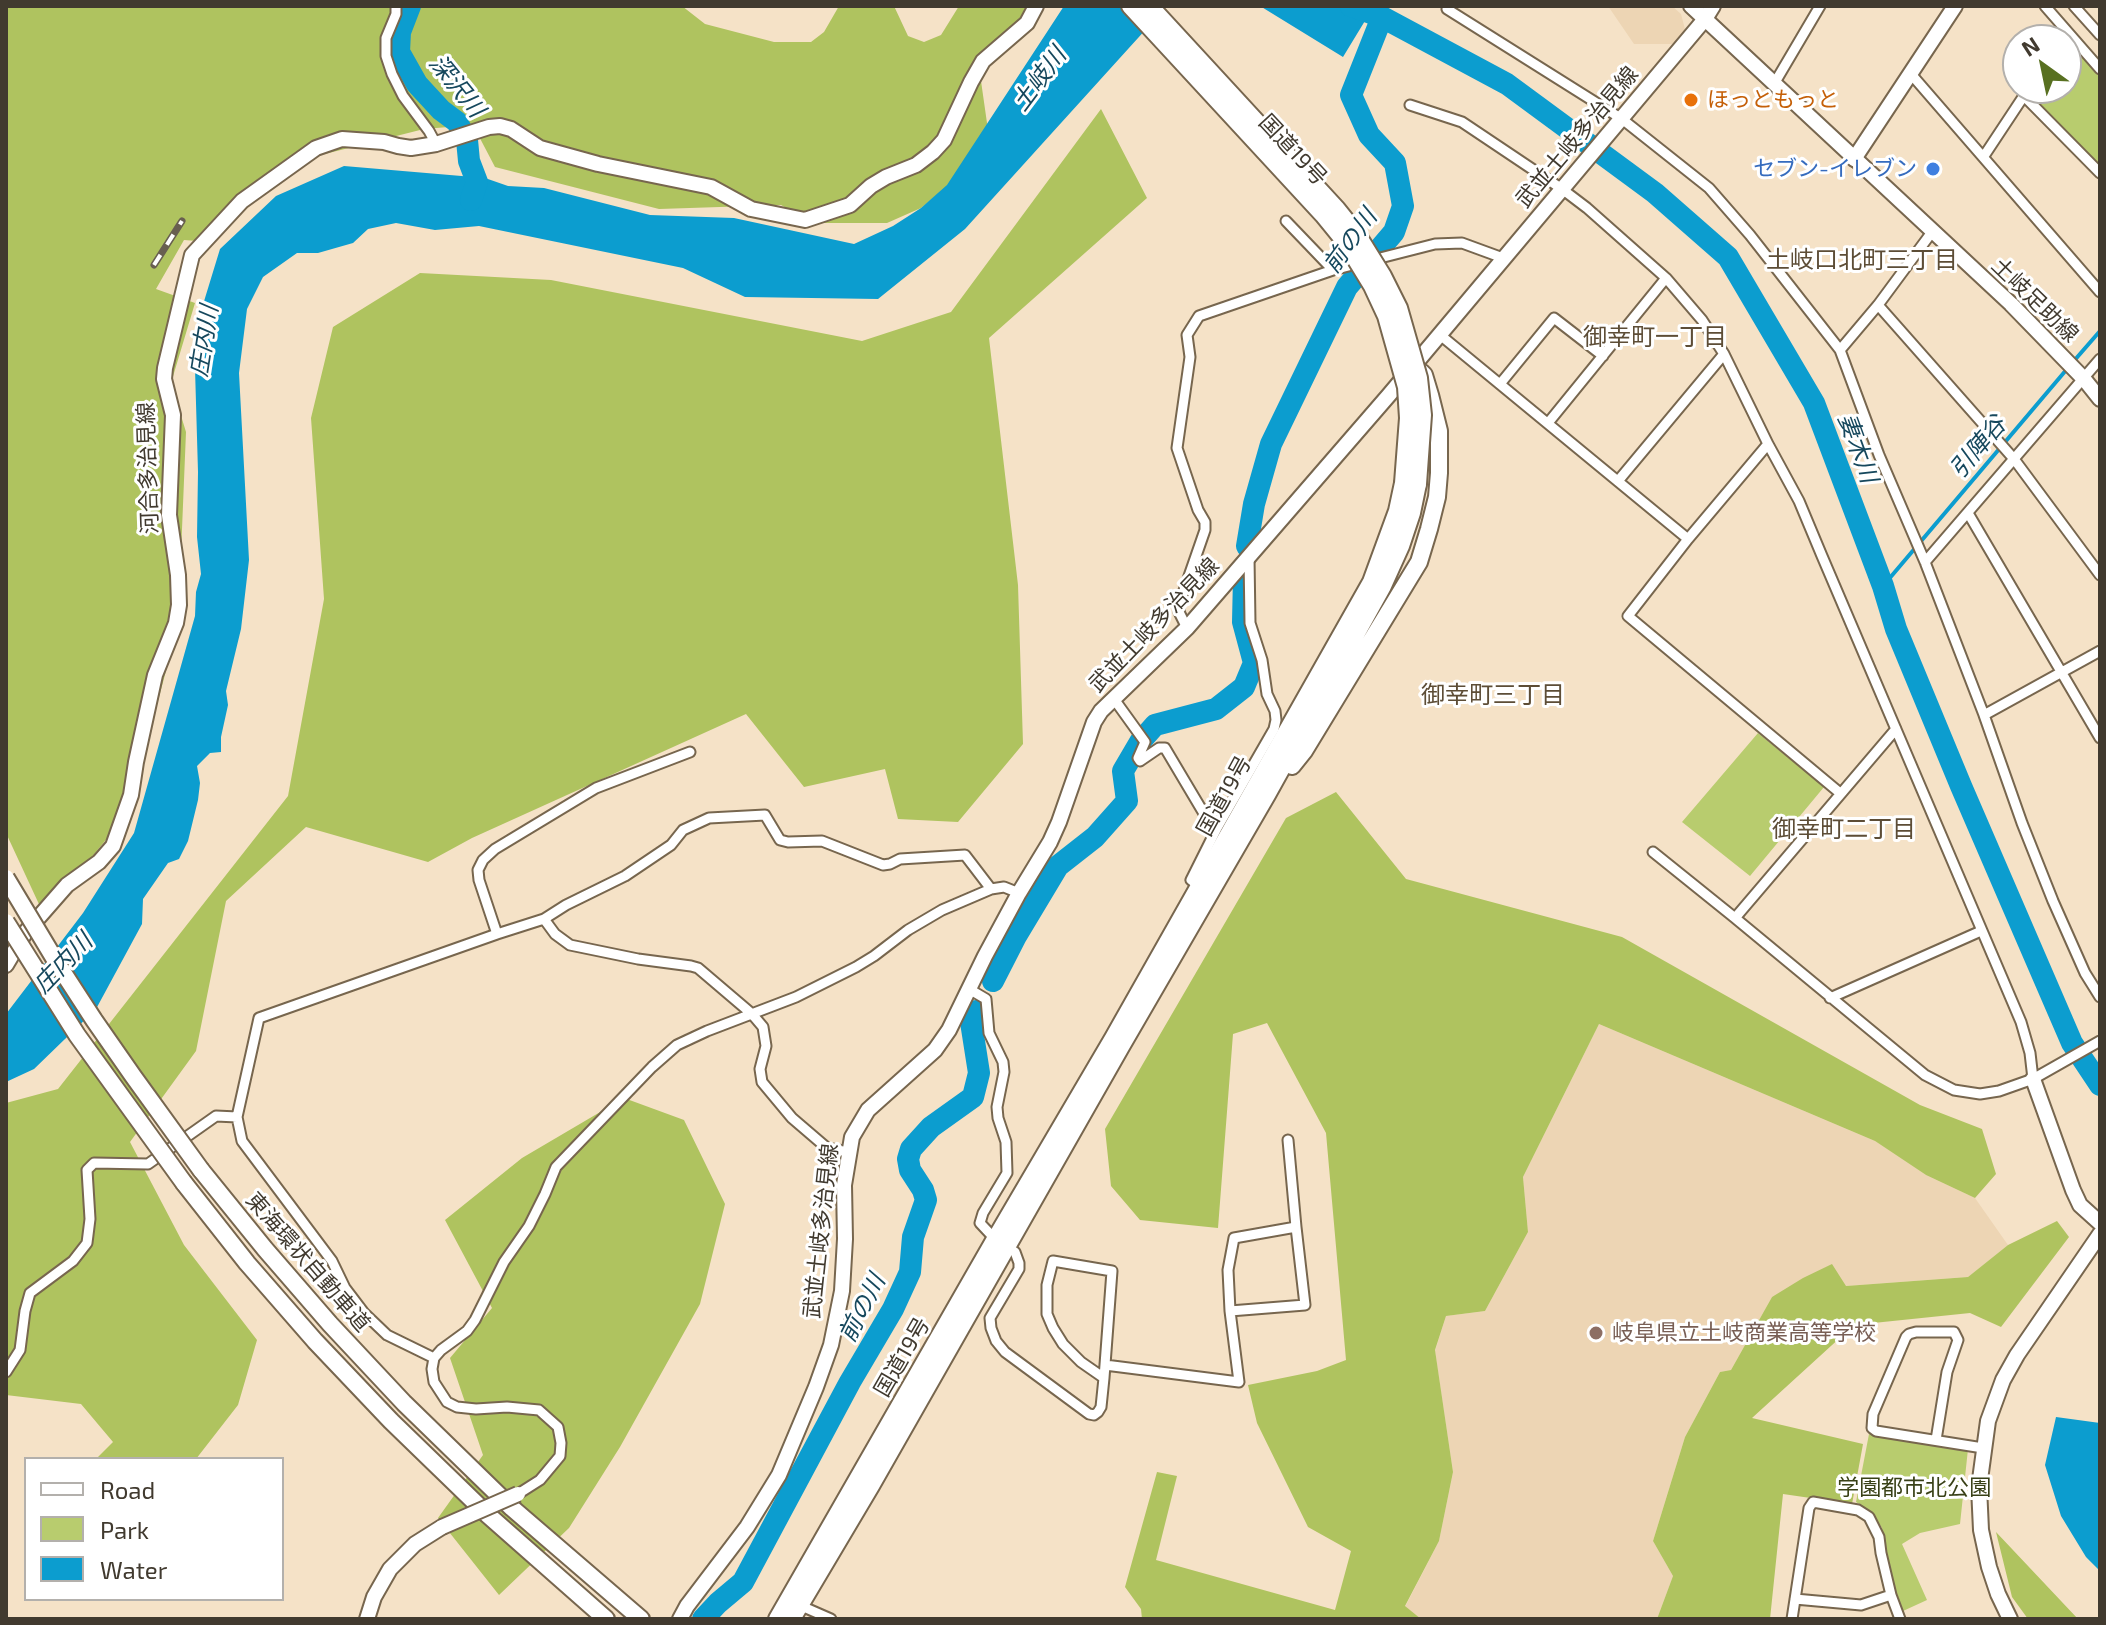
<!DOCTYPE html>
<html>
<head>
<meta charset="utf-8">
<style>
  body { margin:0 }
  #map { position:relative; width:2106px; height:1625px; overflow:hidden; background:#f5e2c7; font-family:"Exo 2",sans-serif }
  canvas { display:block }
  .frame { position:absolute; inset:0; border:8px solid #413a2f; pointer-events:none }
  .legend { position:absolute; left:24px; top:1457px; width:260px; height:144px; box-sizing:border-box; background:#fff; border:2px solid #b3b0ac; margin:0; padding:10px 14px; list-style:none; font-size:24px; color:#413a2f }
  .legend li { display:flex; align-items:center; gap:16px; height:40px }
  .legend b { width:40px; border:2px solid #b3b0ac }
  .north { position:absolute; left:2002px; top:24px; width:80px; height:80px; box-sizing:border-box; background:#fff; border:2px solid #b3b0ac; border-radius:50%; rotate:327deg; font-size:22px; font-weight:700; line-height:32px; text-align:center; color:#413a2f }
  .north::after { content:''; display:block; margin:auto; width:28px; height:36px; background:#587021; clip-path:polygon(50% 0,100% 100%,50% 72%,0 100%) }
</style>
</head>
<body>
<div id="map">
<canvas width="2106" height="1625"></canvas>
<div class="frame"></div>
<ul class="legend">
<li><b style="height:10px;background:#fff"></b>Road</li>
<li><b style="height:22px;background:#b8cc6e"></b>Park</li>
<li><b style="height:22px;background:#0c9dcf"></b>Water</li>
</ul>
<div class="north">N</div>
</div>
<script>
const c = document.querySelector('canvas').getContext('2d');
c.lineJoin = 'round';
function fill(path, color) { c.fillStyle = color; c.fill(path, 'evenodd'); }
const shape = rows => new Path2D(rows.map(r => 'M' + r).join(''));
function strokePath(path, color, width, dash) { c.strokeStyle = color; c.lineWidth = width; c.lineCap = dash ? 'butt' : 'round'; c.setLineDash(dash || []); c.stroke(path); }
function label(font, color, halo, rows, align = 'center') {
  c.font = font + ' "Exo 2","Noto Sans JP",sans-serif'; c.lineWidth = 6; c.setLineDash([]); c.textBaseline = 'middle'; c.strokeStyle = halo; c.fillStyle = color; for (const [text, x, y, turn = 0] of rows) {
    c.save(); c.translate(x, y); c.rotate((+turn || 0) * Math.PI / 180); c.textAlign = isNaN(turn) ? turn : align; if (halo) c.strokeText(text, 0, 0); c.fillText(text, 0, 0); c.restore();
  }
}
fill(shape([
  [1608,6,1672,6,1681,14,1686,33,1677,44,1634,44],
  [1599,1024,1875,1141,1926,1175,1975,1198,2008,1245,1968,1277,1846,1286,1772,1297,1731,1370,1720,1372,1685,1437,1653,1541,1673,1576,1657,1619,1421,1619,1405,1607,1439,1541,1453,1472,1435,1351,1446,1316,1485,1311,1528,1232,1523,1177]
]), '#edd5b4');
fill(shape([
  [2067,43,2073,44,2100,77,2100,167,2033,97,2033,93,2036,88,2066,88],
  [1758,733,1824,787,1750,876,1682,822],
  [1869,1434,1968,1449,1960,1524,1920,1533,1902,1544,1927,1600,1903,1611,1886,1563,1882,1528,1870,1511,1856,1502]
]), '#b8cc6e');
fill(shape([
  [6,6,682,6,705,24,774,42,811,42,824,32,839,6,894,6,908,36,924,42,941,35,959,6,1041,6,1026,35,980,74,991,151,921,208,887,223,813,223,781,205,659,209,495,167,473,125,424,129,297,161,211,242,184,240,156,289,195,303,171,383,186,432,178,626,128,813,44,915,6,833],
  [1101,109,1147,198,989,338,1018,585,1023,744,958,822,898,819,885,769,804,787,746,714,472,838,428,862,306,827,226,901,196,1051,130,1142,184,1245,257,1340,238,1405,196,1459,96,1459,113,1442,81,1404,6,1395,6,1103,58,1089,288,796,324,599,311,418,333,327,420,273,551,280,862,341,951,312],
  [1336,792,1406,879,1622,937,1920,1105,1982,1129,1996,1174,1975,1198,1926,1175,1875,1141,1599,1024,1523,1177,1528,1232,1485,1311,1446,1316,1435,1350,1453,1472,1439,1541,1405,1606,1421,1619,1142,1619,1141,1609,1125,1587,1157,1472,1177,1476,1156,1560,1335,1610,1351,1551,1308,1527,1257,1423,1248,1385,1317,1371,1346,1360,1326,1133,1267,1023,1233,1034,1218,1228,1140,1220,1111,1186,1105,1129,1286,818],
  [624,1098,684,1120,725,1204,700,1304,620,1447,569,1528,499,1595,438,1518,483,1455,450,1358,492,1308,445,1220,522,1158],
  [2057,1221,2069,1237,2001,1327,1970,1313,1854,1325,1752,1418,1863,1444,1852,1504,1783,1494,1770,1619,1657,1619,1673,1576,1653,1541,1685,1437,1720,1372,1731,1370,1772,1297,1803,1278,1832,1264,1846,1286,1968,1277,2008,1245],
  [1996,1532,2078,1619,2028,1619,2012,1597]
]), '#afc35f');
fill(shape([
  [1064,6,1167,6,965,229,878,299,745,297,683,268,479,226,435,230,396,223,368,229,353,243,318,253,297,253,263,277,247,309,239,373,249,560,241,629,226,691,228,705,221,737,221,752,210,753,197,766,200,783,198,800,188,841,179,859,168,863,143,899,142,924,96,1009,34,1069,6,1082,6,1014,83,913,134,833,195,616,196,592,201,574,197,537,198,472,194,334,220,249,276,196,344,166,485,178,508,186,544,188,650,215,734,218,854,244,893,226,921,208,947,185],
  [1260,6,1374,6,1343,57],
  [2056,1417,2100,1423,2100,1571,2086,1557,2061,1516,2045,1465]
]), '#0c9dcf');
strokePath(shape([
  [2073,362,2100,331],
  [1883,586,2067,369]
]), '#0c9dcf', 4);
strokePath(shape([
  [410,6,400,32,399,52,417,84,441,110,457,122,467,140,469,161,477,182,471,200],
  [1351,6,1382,17,1507,84,1655,193,1728,257,1814,403,1883,586,1896,629,1961,786,2072,1043,2100,1085],
  [1247,546,1254,504,1271,444,1347,287,1394,232,1403,206,1395,163,1369,135,1351,95,1382,17],
  [993,981,1016,936,1058,866,1095,837,1127,801,1123,771,1140,742,1155,725,1216,709,1244,687,1254,663,1243,622,1244,577],
  [703,1619,718,1603,743,1582,850,1382,893,1309,910,1272,913,1237,926,1200,923,1190,910,1170,908,1159,911,1149,931,1127,973,1097,979,1073,971,1022,976,1011]
]), '#0c9dcf', 22);
const street = shape([
  [396,6,396,14,386,38,386,56,392,74,403,96,429,131,436,144],
  [2045,6,2100,69],
  [2074,6,2100,35],
  [1447,9,1622,119,1709,188,1750,235,1840,350,1879,455,1925,562,1984,715,2022,823,2053,901,2085,973,2100,997],
  [1911,74,2100,292],
  [1774,84,1820,6],
  [2024,96,2100,173],
  [1410,105,1462,122,1562,189,1587,208,1666,278,1702,320,1724,354,1768,444,1799,501,1822,556,2021,1022,2030,1053,2033,1079],
  [1984,156,2029,88],
  [1286,221,1333,270],
  [1878,305,2014,459,2100,575],
  [1439,334,1688,539],
  [1840,350,1878,305,1932,232],
  [1500,384,1554,318,1603,356],
  [1548,423,1666,278],
  [1768,444,1688,539,1628,616,1840,793],
  [1618,481,1724,354],
  [1968,513,2100,738],
  [1925,562,2100,359],
  [1187,628,1179,612,1180,602,1205,530,1205,522,1198,510,1177,448,1190,357,1187,335,1199,316,1333,270,1435,244,1462,243,1503,258],
  [1114,699,1145,742,1138,758,1140,761,1159,748,1165,748,1206,817,1217,828],
  [1984,715,2100,651],
  [1896,729,1735,918,1925,1075,1954,1090,1980,1094,1999,1091,2033,1079,2100,1041],
  [1653,852,1735,918],
  [1199,886,1191,880,1217,828,1274,729,1276,720,1275,711,1267,694,1262,660,1250,623,1249,557],
  [544,919,555,934,570,945,638,959,691,966,698,968,752,1014,763,1027,766,1046,760,1069,762,1082,792,1118,827,1148,848,1152],
  [497,934,479,880,478,870,483,860,495,849,596,788,690,752],
  [969,989,986,999,989,1033,1003,1062,1004,1072,997,1107,998,1118,1006,1142,1007,1173,983,1213,980,1223,995,1239],
  [1830,998,1981,931],
  [1007,1247,1015,1252,1019,1263,1019,1269,990,1318,991,1328,996,1341,1005,1352,1089,1414,1094,1415,1098,1412,1101,1407,1104,1378,1112,1271,1053,1261,1047,1285,1047,1314,1053,1328,1063,1344,1081,1362,1104,1378],
  [1230,1311,1305,1305,1296,1227],
  [434,1358,387,1335,364,1313,345,1288,332,1261,242,1141,237,1117,259,1018,497,934,544,919,566,905,625,876,671,845,683,830,709,818,765,815,780,840,788,842,822,841,883,865,890,864,900,859,965,855,991,889],
  [1105,1365,1239,1382,1230,1311,1228,1270,1234,1238,1296,1227,1288,1140],
  [6,1372,20,1350,25,1311,30,1293,73,1261,87,1243,90,1219,87,1170,94,1163,148,1164,216,1116,237,1117],
  [1936,1440,1947,1372,1958,1340,1954,1332,1916,1332,1909,1334,1906,1337,1873,1414,1872,1428,1876,1431,1983,1448],
  [518,1494,540,1480,560,1456,561,1443,558,1427,539,1410,507,1407,476,1409,457,1407,447,1402,434,1382,432,1369,434,1358,441,1350,467,1331,475,1320,504,1262,529,1226,545,1194,556,1167,652,1067,677,1045,707,1031,796,997,856,967,874,956,908,930,942,910,991,889,1004,887,1019,893],
  [1795,1599,1861,1605,1891,1595],
  [799,1605,831,1619],
  [1792,1619,1809,1508,1813,1502,1858,1510,1869,1517,1879,1537,1881,1553,1891,1595,1900,1619]
]);
const secondary = shape([
  [1854,159,1955,6],
  [6,965,25,933,67,885,99,862,113,846,131,795,136,762,155,675,176,623,179,605,178,575,169,515,173,415,164,379,165,368,192,255,242,201,316,148,342,139,384,142,398,146,411,148,436,144,489,127,500,126,511,129,540,148,598,164,711,187,751,209,805,220,850,205,871,186,886,177,916,165,933,152,944,140,971,82,983,61,1027,23,1036,6],
  [2033,1079,2073,1190,2080,1205,2100,1223],
  [367,1619,374,1597,390,1569,415,1544,442,1527],
  [680,1619,687,1606,747,1527,779,1475,816,1387,831,1345,842,1291,845,1239,844,1185,852,1137,868,1110,935,1050,949,1030,985,956,1019,893,1050,842,1059,822,1094,722,1101,711,1187,628,1389,395,1705,19,1713,6],
  [2010,1619,1998,1594,1989,1567,1981,1530,1979,1487,1988,1421,2003,1380,2017,1355,2100,1234]
]);
const primary = shape([
  [1691,6,2011,304,2084,379,2100,399]
]);
const highway = shape([
  [1130,6,1323,215,1345,242],
  [1150,6,1337,209,1357,234],
  [1292,766,1304,751,1419,562,1429,529,1437,497,1439,473,1439,431,1430,395,1424,375,1421,372],
  [201,1170,265,1249,330,1324,404,1403,512,1508,641,1619],
  [184,1183,247,1263,315,1341,391,1421,488,1515,606,1619],
  [777,1619,995,1239,1113,1038,1371,582,1397,511,1403,483],
  [792,1619,871,1486,1122,1045,1267,795,1383,586,1401,546,1412,513,1418,484]
]);
strokePath(street, '#77664e', 13);
strokePath(secondary, '#77664e', 18);
strokePath(primary, '#77664e', 18);
strokePath(highway, '#77664e', 20);
strokePath(street, '#fff', 9);
strokePath(secondary, '#fff', 14);
strokePath(primary, '#fff', 14);
strokePath(highway, '#fff', 16);
const rail = shape([
  [154,265,182,221]
]);
strokePath(rail, '#685f50', 7);
strokePath(rail, '#fff', 4, [12]);
const secondaryBridge = shape([
  [442,1527,518,1494]
]);
const highwayBridge = shape([
  [1357,234,1383,276,1399,308,1419,378,1423,415,1418,484],
  [1345,242,1372,286,1386,316,1406,387,1408,418,1403,483],
  [6,878,57,963,94,1020,133,1076,201,1170],
  [6,922,77,1035,184,1183]
]);
strokePath(secondaryBridge, '#77664e', 18, []);
strokePath(highwayBridge, '#77664e', 20, []);
strokePath(secondaryBridge, '#fff', 14);
strokePath(highwayBridge, '#fff', 16);
for (const [x, y, r, color] of [
  [1691,100,8,"#e8710a"],
  [1933,169,8,"#3f7fe0"],
  [1596,1333,8,"#8d6e63"]
]) { const dot = new Path2D(); dot.arc(x, y, r, 0, 2 * Math.PI); c.fillStyle = color; c.fill(dot); strokePath(dot, '#fff', 3); }
label('22px', '#c56008', '#fff', [
  ["ほっともっと",1707,100]
], 'left');
label('22px', '#413a2f', '#fff', [
  ["武並土岐多治見線",1577,137,-50],
  ["国道19号",1293,150,47],
  ["土岐足助線",2035,300,44],
  ["河合多治見線",148,468,-92],
  ["武並土岐多治見線",1154,625,-46],
  ["国道19号",1224,796,-61],
  ["武並土岐多治見線",821,1231,-84],
  ["東海環状自動車道",308,1262,49],
  ["国道19号",902,1357,-60]
]);
label('22px', '#366cbe', '#fff', [
  ["セブン-イレブン",1917,169]
], 'right');
label('22px', '#785e54', '#fff', [
  ["岐阜県立土岐商業高等学校",1612,1333]
], 'left');
label('22px', '#394117', '#fff', [
  ["学園都市北公園",1914,1488]
]);
label('italic 24px', '#16485d', '#fff', [
  ["土岐川",1039,79,-53],
  ["深沢川",457,86,51],
  ["前の川",1350,241,-54],
  ["庄内川",204,341,-81],
  ["引陣谷",1978,447,-50],
  ["妻木川",1858,448,70],
  ["庄内川",63,963,-46],
  ["前の川",862,1308,-63]
]);
label('24px', '#5d4d36', '#fff', [
  ["土岐口北町三丁目",1862,260],
  ["御幸町一丁目",1655,337],
  ["御幸町三丁目",1493,695],
  ["御幸町二丁目",1844,829]
]);
</script>
</body>
</html>
